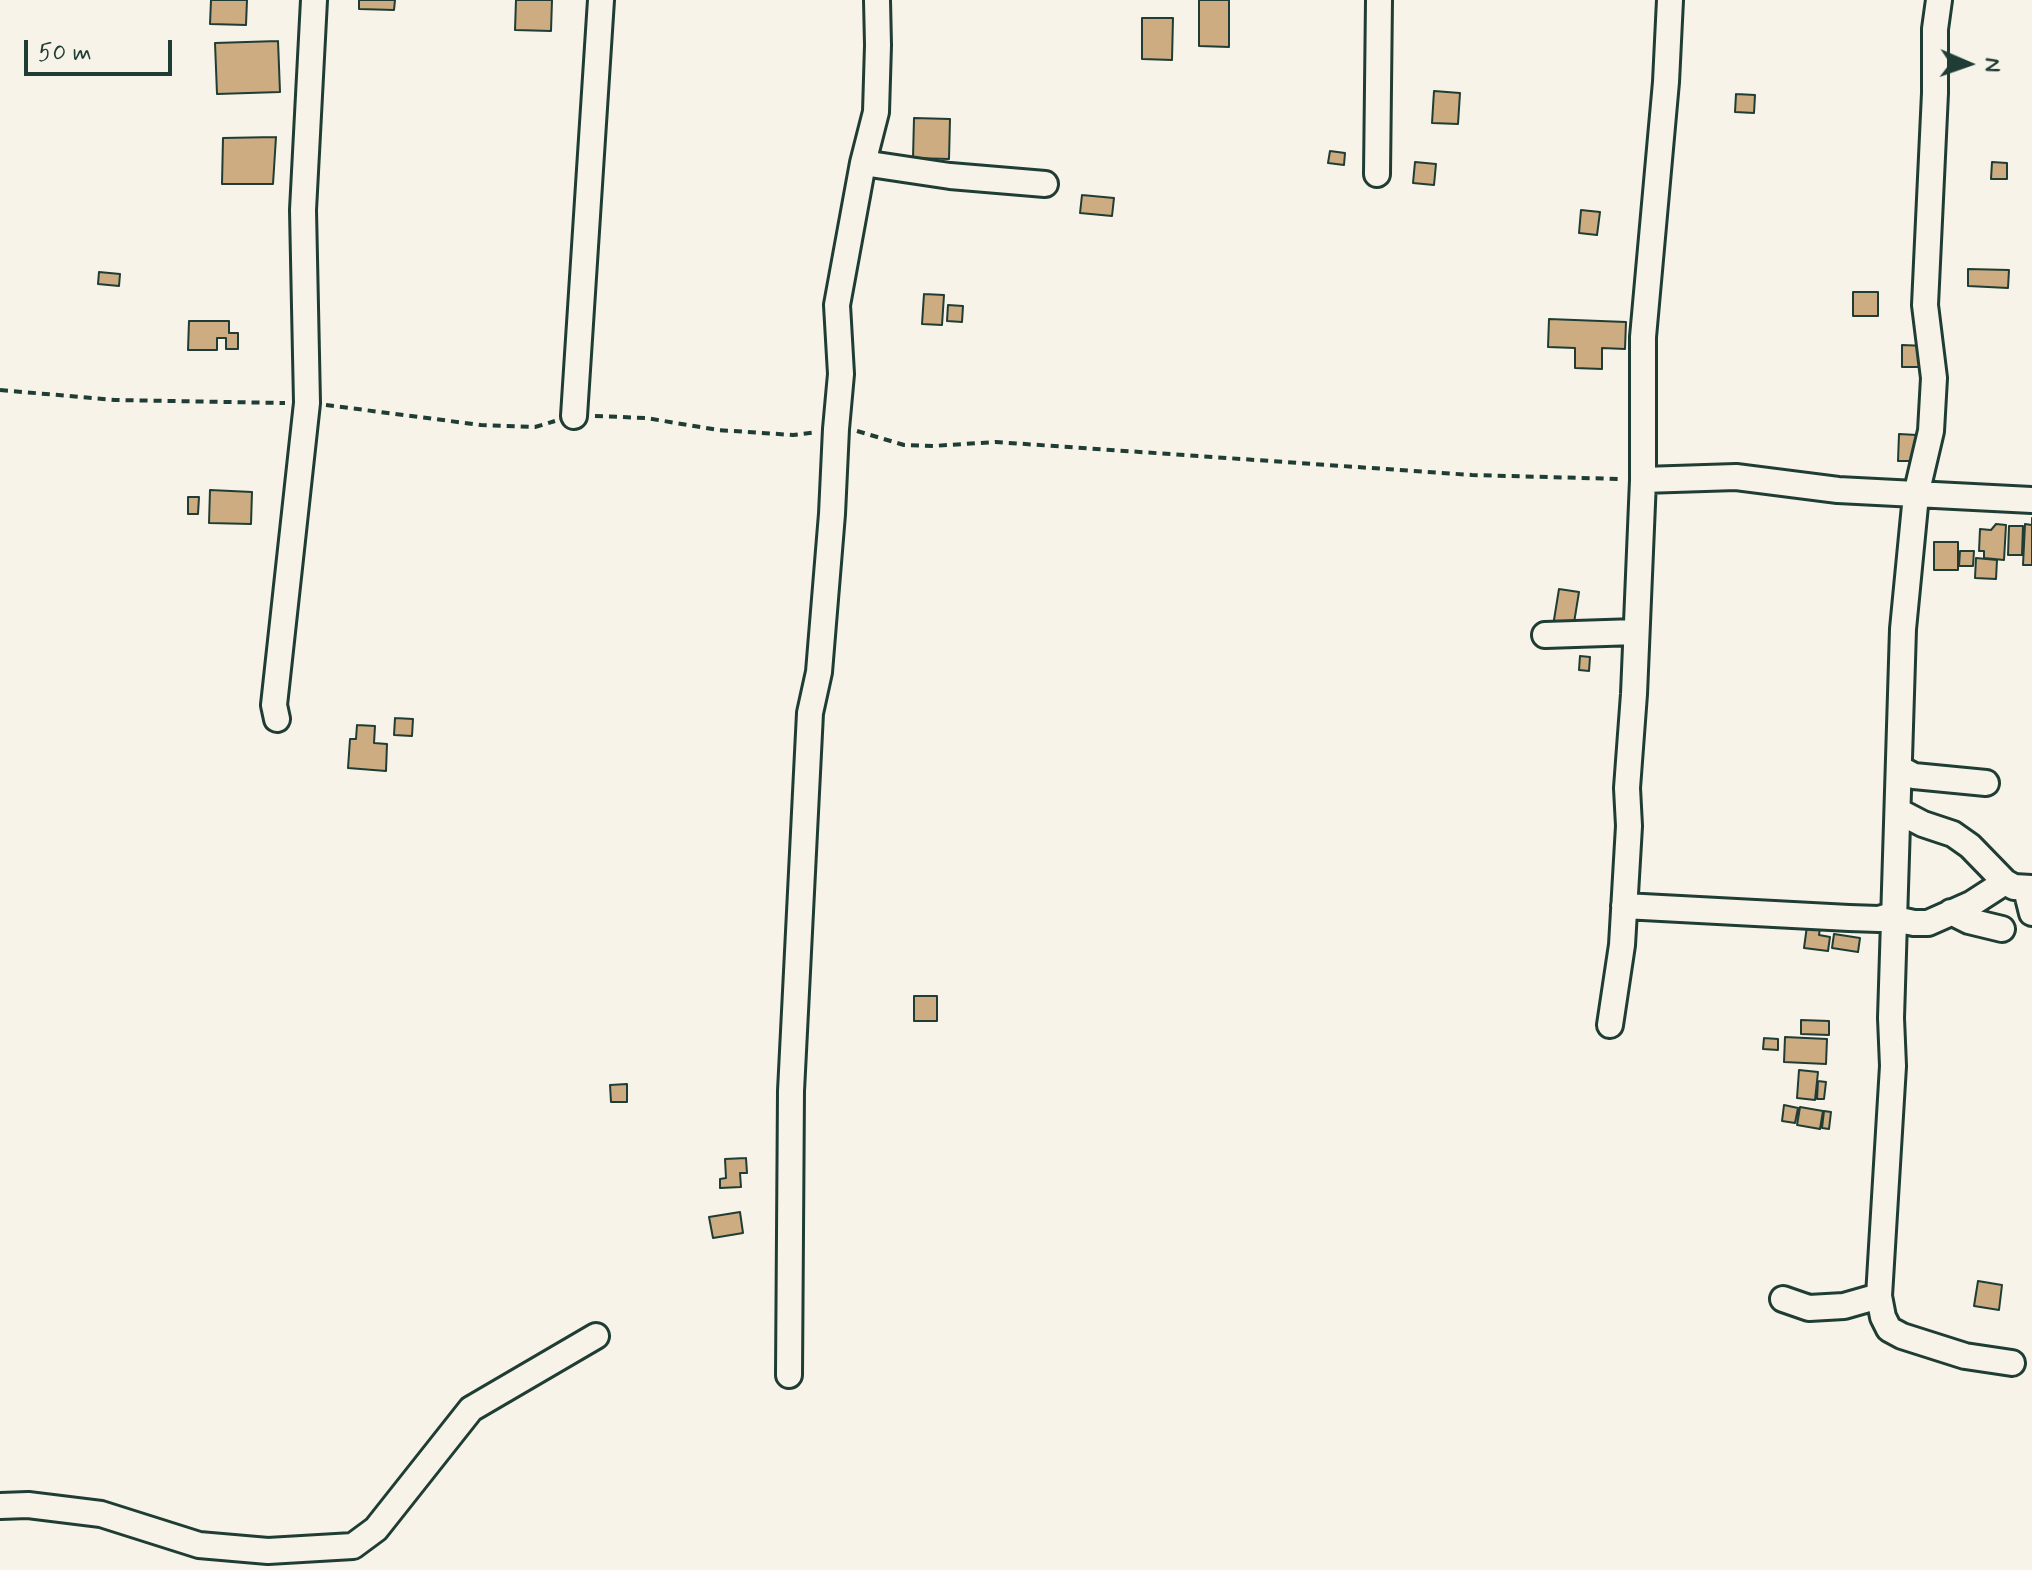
<!DOCTYPE html>
<html>
<head>
<meta charset="utf-8">
<style>
  body { margin:0 }
  #map { position:relative; width:2032px; height:1570px; overflow:hidden; background:#f7f3e8; font-family:Mynerve,sans-serif }
  canvas { display:block }
  .north { position:absolute; left:1928px; top:24px; width:80px; height:80px; -webkit-text-stroke:6px #f7f3e8; paint-order:stroke; rotate:92deg; font-size:22px; font-weight:700; line-height:32px; text-align:center; color:#1f3d34 }
  .north::after { content:''; display:block; margin:auto; width:28px; height:36px; background:#1f3d34; clip-path:polygon(50% 0,100% 100%,50% 72%,0 100%) }
  .scale { position:absolute; left:24px; top:40px; width:148px; height:36px; box-sizing:border-box; border:4px solid #1f3d34; border-top:0; padding-left:10px; font-size:24px; line-height:28px; white-space:nowrap; color:#1f3d34; -webkit-text-stroke:6px #f7f3e8; paint-order:stroke }
</style>
</head>
<body>
<div id="map">
<canvas width="2032" height="1570"></canvas>
<div class="north">N</div>
<div class="scale">50 m</div>
</div>
<script>
const c = document.querySelector('canvas').getContext('2d');
c.lineJoin = 'round';
function fill(path, color) { c.fillStyle = color; c.fill(path, 'evenodd'); }
const shape = rows => new Path2D(rows.map(r => 'M' + r).join(''));
function strokePath(path, color, width, dash) { c.strokeStyle = color; c.lineWidth = width; c.lineCap = dash ? 'butt' : 'round'; c.setLineDash(dash || []); c.stroke(path); }
const building = shape([
  [211,0,247,0,246,25,210,24,211,0],
  [359,0,395,0,394,10,359,9,359,0],
  [516,0,552,0,551,31,515,30,516,0],
  [1199,0,1229,0,1229,47,1199,46,1199,0],
  [1142,18,1173,18,1172,60,1142,59,1142,18],
  [278,41,280,92,217,94,215,43,278,41],
  [1434,91,1460,93,1458,124,1432,123,1434,91],
  [1736,94,1755,95,1754,113,1735,112,1736,94],
  [914,118,950,119,949,159,913,158,914,118],
  [276,137,273,184,222,184,223,138,276,137],
  [1330,151,1345,153,1344,165,1328,163,1330,151],
  [1415,162,1436,164,1434,185,1413,183,1415,162],
  [1992,162,2007,163,2007,179,1991,179,1992,162],
  [1082,195,1114,198,1112,216,1080,213,1082,195],
  [1581,210,1600,212,1597,235,1579,233,1581,210],
  [1968,269,2009,270,2008,288,1968,286,1968,269],
  [99,272,120,274,119,286,98,284,99,272],
  [1853,292,1878,292,1878,316,1853,316,1853,292],
  [924,294,944,295,942,325,922,324,924,294],
  [948,305,963,306,962,322,947,321,948,305],
  [1549,319,1626,322,1625,349,1602,348,1602,369,1575,368,1575,348,1548,347,1549,319],
  [189,321,229,321,229,333,238,333,238,349,226,349,226,338,217,338,217,350,188,350,189,321],
  [1902,345,1927,346,1926,367,1902,367,1902,345],
  [1899,434,1917,435,1916,461,1898,461,1899,434],
  [210,490,252,492,251,524,209,523,210,490],
  [188,497,199,497,198,514,188,514,188,497],
  [2032,518,2032,565,2023,565,2025,524,2032,525,2032,518],
  [1996,524,2006,525,2004,560,1984,558,1984,551,1979,551,1980,529,1991,530,1996,524],
  [2009,526,2023,526,2022,555,2008,555,2009,526],
  [1934,542,1958,542,1958,570,1934,570,1934,542],
  [1960,551,1974,551,1973,566,1959,566,1960,551],
  [1976,558,1997,560,1996,579,1975,578,1976,558],
  [1559,589,1579,592,1573,629,1553,626,1559,589],
  [1580,656,1590,657,1589,671,1579,670,1580,656],
  [395,718,413,719,412,736,394,735,395,718],
  [357,725,375,726,374,743,387,744,386,771,348,768,350,739,356,739,357,725],
  [1807,926,1820,928,1819,935,1830,937,1828,951,1804,948,1807,926],
  [1834,934,1860,938,1858,952,1832,948,1834,934],
  [914,996,937,996,937,1021,914,1021,914,996],
  [1801,1020,1829,1021,1829,1035,1801,1034,1801,1020],
  [1785,1037,1827,1039,1826,1064,1784,1062,1785,1037],
  [1764,1038,1778,1039,1778,1050,1763,1049,1764,1038],
  [1799,1070,1818,1072,1815,1100,1797,1098,1799,1070],
  [1818,1081,1826,1082,1824,1099,1817,1099,1818,1081],
  [627,1084,627,1102,611,1102,610,1085,627,1084],
  [1784,1105,1798,1108,1795,1123,1782,1121,1784,1105],
  [1800,1107,1823,1111,1820,1129,1797,1125,1800,1107],
  [1824,1111,1831,1112,1829,1129,1822,1128,1824,1111],
  [746,1158,747,1173,740,1173,741,1187,720,1188,720,1179,726,1178,725,1159,746,1158],
  [740,1212,743,1233,713,1238,709,1217,740,1212],
  [1978,1281,2002,1285,1999,1310,1974,1306,1978,1281]
]);
fill(building, '#ccac80');
strokePath(building, '#1f3d34', 2);
const street = shape([
  [1939,0,1935,29,1935,93,1925,305,1934,378,1931,431,1916,495,1903,629,1891,1018,1893,1066,1879,1296,1883,1317,1889,1329,1902,1336,1965,1356,2012,1363],
  [863,163,950,176,1045,184],
  [1377,174,1379,0],
  [574,416,601,0],
  [1643,480,1736,477,1838,490,2032,500],
  [1545,635,1636,632],
  [277,719,274,705,307,403,303,210,314,0],
  [1899,768,1914,776,1986,783],
  [1898,811,1923,824,1953,834,1970,846,2005,882,2014,887,2032,888],
  [2026,889,2032,913],
  [1624,906,1849,918,1879,919,1895,914],
  [1951,912,1969,921,2002,929],
  [1895,919,1914,923,1928,923,1971,904,2005,882],
  [1610,1025,1622,945,1629,826,1627,788,1634,694,1643,480,1643,337,1666,82,1670,0],
  [1783,1299,1809,1308,1844,1306,1879,1296],
  [789,1375,791,1091,810,713,819,672,832,514,836,429,841,374,837,305,863,163,876,112,878,45,877,0],
  [0,1506,28,1505,101,1514,199,1545,268,1551,353,1546,376,1529,471,1409,596,1336]
]);
strokePath(street, '#1f3d34', 30);
strokePath(shape([
  [0,390,115,400,285,403],
  [326,405,481,425,535,427,555,421],
  [595,416,646,418,718,430,793,435,817,432],
  [857,431,904,445,933,446,996,442,1472,475,1621,479]
]), '#1f3d34', 4, [8, 6]);
strokePath(street, '#f7f3e8', 24);
</script>
</body>
</html>
